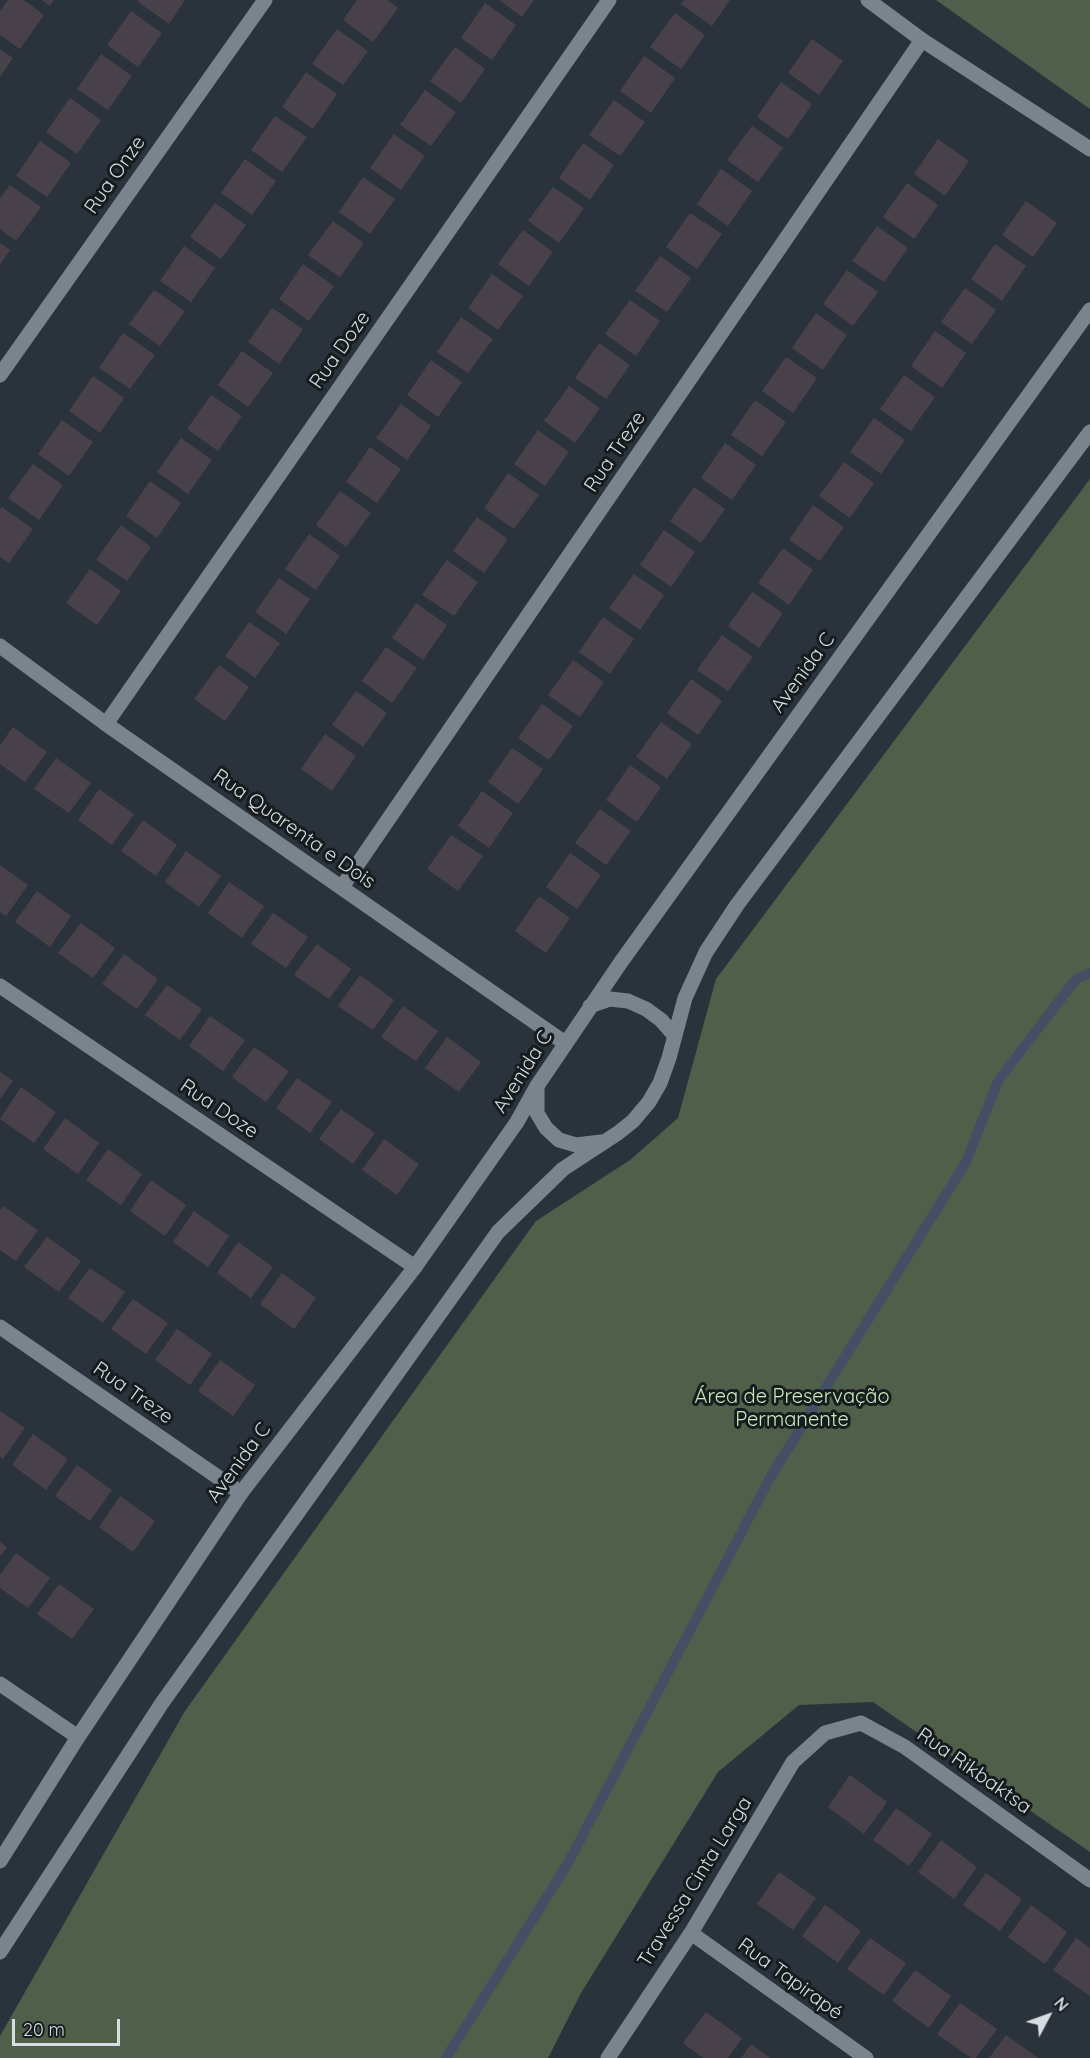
<!DOCTYPE html>
<html>
<head>
<meta charset="utf-8">
<style>
  body { margin:0 }
  #map { position:relative; width:1090px; height:2058px; overflow:hidden; background:#2a333b; font-family:Quicksand,sans-serif }
  canvas { display:block }
  .north { position:absolute; left:1018px; top:1986px; width:60px; height:60px; -webkit-text-stroke:4px #161b1e; paint-order:stroke; rotate:49deg; font-size:16px; font-weight:700; line-height:24px; text-align:center; color:#d6dce1 }
  .north::after { content:''; display:block; margin:auto; width:21px; height:27px; background:#d6dce1; clip-path:polygon(50% 0,100% 100%,50% 72%,0 100%) }
  .scale { position:absolute; left:12px; top:2019px; width:108px; height:27px; box-sizing:border-box; border:3px solid #d6dce1; border-top:0; padding-left:8px; font-size:18px; line-height:21px; white-space:nowrap; color:#d6dce1; -webkit-text-stroke:4px #161b1e; paint-order:stroke }
</style>
</head>
<body>
<div id="map">
<canvas width="1090" height="2058"></canvas>
<div class="north">N</div>
<div class="scale">20 m</div>
</div>
<script>
const c = document.querySelector('canvas').getContext('2d');
c.lineJoin = 'round';
function fill(path, color) { c.fillStyle = color; c.fill(path, 'evenodd'); }
const shape = rows => new Path2D(rows.map(r => 'M' + r).join(''));
function strokePath(path, color, width, dash) { c.strokeStyle = color; c.lineWidth = width; c.lineCap = dash ? 'butt' : 'round'; c.setLineDash(dash || []); c.stroke(path); }
function label(font, color, halo, rows, align = 'center') {
  c.font = font + ' Quicksand,sans-serif'; c.lineWidth = 6; c.setLineDash([]); c.textBaseline = 'middle'; c.strokeStyle = halo; c.fillStyle = color; for (const [text, x, y, turn = 0] of rows) {
    c.save(); c.translate(x, y); c.rotate((+turn || 0) * Math.PI / 180); c.textAlign = isNaN(turn) ? turn : align; if (halo) c.strokeText(text, 0, 0); c.fillText(text, 0, 0); c.restore();
  }
}
fill(shape([
  [936,0,1090,0,1090,109]
]), '#515f4d');
fill(shape([
  [1090,479,1090,1852,873,1702,799,1705,718,1772,581,1993,548,2058,0,2058,0,2036,185,1711,536,1221,630,1160,678,1118,716,979]
]), '#4f5f49');
strokePath(shape([
  [446,2058,568,1863,771,1476,966,1162,998,1081,1076,979,1090,973]
]), '#444f66', 10);
fill(shape([
  [8,0,24,0,44,15,20,49,0,35,0,11],
  [42,0,54,0,50,6],
  [139,0,185,0,169,24,138,2],
  [357,0,387,0,398,8,373,42,343,20],
  [499,0,534,0,522,17],
  [684,0,730,0,712,26,681,4],
  [485,3,516,25,492,60,461,38],
  [131,11,162,33,138,67,107,45],
  [675,13,705,35,681,69,650,47],
  [337,29,368,51,343,85,312,64],
  [812,39,843,61,819,95,788,73],
  [455,47,485,69,461,103,430,81],
  [0,49,13,58,0,77],
  [101,54,132,76,108,110,77,89],
  [644,56,675,78,651,113,620,91],
  [306,72,337,94,313,129,282,107],
  [781,82,812,104,788,139,757,117],
  [425,90,456,112,431,146,400,125],
  [70,98,101,120,77,154,46,132],
  [614,100,645,122,620,156,589,135],
  [275,116,307,137,282,172,251,150],
  [752,126,783,148,758,182,727,160],
  [394,134,425,156,401,190,370,168],
  [938,139,969,161,945,196,914,174],
  [40,141,71,163,47,197,16,176],
  [583,143,614,165,590,200,559,178],
  [245,159,276,181,252,215,221,193],
  [721,169,752,191,728,226,697,204],
  [363,177,395,199,370,234,339,212],
  [907,183,938,205,914,239,883,217],
  [10,185,41,207,16,241,0,229,0,198],
  [553,187,584,208,559,243,528,221],
  [1026,201,1057,223,1033,257,1002,235],
  [215,203,246,225,221,259,190,237],
  [690,213,722,234,697,269,666,247],
  [333,221,364,243,340,277,308,255],
  [877,226,908,248,884,282,852,261],
  [523,230,553,252,529,286,498,264],
  [0,243,10,250,0,265],
  [995,244,1026,266,1002,301,971,279],
  [184,246,215,268,191,302,160,281],
  [660,256,691,278,667,312,635,291],
  [303,264,334,286,309,321,279,299],
  [847,270,878,292,853,326,823,304],
  [492,274,523,296,498,330,468,308],
  [965,288,996,310,972,344,941,322],
  [154,290,185,311,160,346,129,324],
  [630,300,660,321,636,356,605,334],
  [272,308,303,329,279,364,248,342],
  [816,313,847,335,823,370,792,348],
  [461,317,493,339,468,373,437,352],
  [935,331,966,353,942,388,911,366],
  [123,333,155,355,130,389,99,368],
  [599,343,630,365,606,399,575,378],
  [242,351,273,373,248,407,218,385],
  [786,357,817,378,793,413,762,391],
  [431,360,462,382,438,417,407,395],
  [904,375,935,397,911,431,880,409],
  [93,376,124,398,100,433,69,411],
  [569,386,600,408,575,443,544,421],
  [211,395,242,416,218,451,187,429],
  [755,400,786,422,762,456,731,435],
  [401,404,431,426,407,460,376,438],
  [874,418,905,440,881,474,850,452],
  [62,420,93,442,69,476,38,454],
  [538,430,569,452,545,486,514,464],
  [181,438,212,460,188,494,157,472],
  [725,443,756,465,732,500,701,478],
  [370,447,401,469,377,503,346,482],
  [844,462,874,483,850,518,819,496],
  [33,464,63,485,39,520,8,498],
  [508,473,539,495,514,529,484,508],
  [150,481,181,503,157,538,126,516],
  [694,487,725,509,701,543,670,521],
  [340,491,371,513,346,547,316,525],
  [813,505,844,527,820,561,789,540],
  [2,507,33,529,9,563,0,557,0,510],
  [477,517,508,539,484,573,453,551],
  [121,525,151,547,127,581,96,560],
  [664,530,695,552,671,587,640,565],
  [309,534,340,556,316,590,285,569],
  [783,548,813,570,789,605,758,583],
  [447,560,478,582,454,616,422,595],
  [90,569,121,591,97,625,66,603],
  [634,574,664,595,640,630,609,608],
  [279,578,310,599,286,634,255,612],
  [752,592,783,613,759,648,728,626],
  [416,603,447,625,423,660,392,638],
  [603,617,634,639,610,674,579,652],
  [249,622,280,643,255,678,225,656],
  [722,635,753,657,728,691,697,670],
  [386,647,417,668,392,703,362,681],
  [573,660,604,682,580,717,548,695],
  [219,665,249,687,225,721,194,699],
  [691,679,722,701,698,735,667,713],
  [356,691,387,713,363,747,332,725],
  [542,704,573,726,549,760,518,738],
  [661,722,692,744,667,779,636,757],
  [13,727,47,752,25,782,0,764,0,745],
  [325,734,356,756,332,791,301,769],
  [512,748,543,769,518,804,488,782],
  [56,758,91,783,69,813,34,789],
  [630,765,661,787,637,822,606,800],
  [99,789,134,814,112,845,78,820],
  [482,791,513,813,489,848,458,826],
  [600,809,631,831,606,865,575,843],
  [143,820,177,845,156,876,121,851],
  [451,835,483,856,458,891,427,869],
  [186,851,221,876,199,907,165,882],
  [570,853,601,875,577,909,546,887],
  [0,865,28,885,6,916,0,912],
  [229,882,264,906,242,938,208,913],
  [37,891,71,916,50,947,15,922],
  [539,896,570,918,546,953,515,931],
  [273,913,308,937,286,968,251,944],
  [81,923,115,948,93,978,58,953],
  [317,944,351,969,329,999,294,975],
  [124,954,158,979,137,1009,102,984],
  [360,975,394,1000,373,1030,338,1006],
  [167,985,202,1009,180,1040,145,1015],
  [403,1006,438,1031,416,1061,381,1037],
  [210,1016,245,1040,223,1071,189,1046],
  [447,1037,481,1062,459,1092,425,1068],
  [254,1047,289,1071,266,1102,232,1077],
  [0,1072,13,1081,0,1099],
  [297,1078,332,1102,310,1133,276,1108],
  [21,1087,56,1112,34,1143,0,1119],
  [341,1109,375,1133,353,1164,319,1139],
  [65,1118,99,1143,78,1174,43,1149],
  [384,1139,419,1164,397,1195,362,1170],
  [108,1149,142,1174,121,1205,86,1180],
  [151,1180,186,1205,165,1236,130,1211],
  [3,1206,38,1230,16,1261,0,1250,0,1210],
  [194,1211,229,1236,208,1267,173,1242],
  [47,1237,81,1261,59,1292,24,1267],
  [238,1242,273,1267,251,1298,217,1273],
  [90,1268,125,1292,103,1323,68,1298],
  [282,1273,316,1298,294,1329,260,1304],
  [133,1299,168,1323,146,1354,111,1329],
  [177,1329,212,1354,190,1385,155,1360],
  [220,1360,255,1385,233,1416,198,1391],
  [0,1411,25,1428,3,1459,0,1457],
  [33,1434,68,1459,46,1490,12,1465],
  [77,1465,112,1490,90,1521,55,1496],
  [120,1496,155,1521,133,1552,99,1527],
  [0,1542,7,1547,0,1556],
  [16,1553,50,1578,28,1608,0,1588,0,1575],
  [59,1584,94,1609,72,1639,37,1614],
  [850,1775,887,1802,864,1834,828,1807],
  [896,1808,932,1834,909,1866,873,1840],
  [941,1840,977,1867,954,1899,918,1872],
  [779,1872,816,1898,793,1930,757,1904],
  [986,1873,1022,1899,1000,1931,963,1905],
  [825,1905,861,1931,838,1963,802,1936],
  [1031,1905,1067,1932,1045,1964,1008,1937],
  [870,1938,906,1963,884,1995,847,1969],
  [1076,1938,1090,1948,1090,1996,1053,1970],
  [915,1970,951,1996,929,2028,892,2001],
  [960,2003,997,2029,976,2058,971,2058,937,2034],
  [706,2012,742,2038,728,2058,703,2058,683,2043],
  [1006,2035,1038,2058,989,2058],
  [751,2044,770,2058,741,2058]
]), '#49414a');
strokePath(shape([
  [0,375,265,0],
  [0,646,106,724,565,1043],
  [106,724,609,0],
  [342,887,922,40],
  [0,986,415,1267],
  [0,1327,241,1493],
  [0,1684,78,1737],
  [691,1933,866,2058],
  [608,2058,691,1933,793,1762,825,1733,861,1723,905,1747,1090,1880]
]), '#79848d', 15);
strokePath(shape([
  [868,0,922,40,1090,149],
  [590,1006,610,999,628,1001,646,1009,661,1020,675,1036],
  [537,1089,537,1113,546,1128,559,1140,576,1145,601,1142],
  [0,1861,78,1737,241,1493,415,1267,517,1122,537,1086,621,962,1090,310],
  [0,1952,162,1703,498,1232,563,1169,618,1133,633,1121,649,1102,660,1083,669,1058,685,998,706,952,737,905,1090,432]
]), '#79848d', 15);
label('20px', '#d6dce1', '#161b1e', [
  ["Rua Onze",115,175,-55],
  ["Rua Doze",340,350,-55],
  ["Rua Treze",615,452,-56],
  ["Avenida C",803,673,-54],
  ["Rua Quarenta e Dois",294,829,35],
  ["Avenida C",523,1072,-58],
  ["Rua Doze",219,1109,34],
  ["Rua Treze",133,1393,35],
  ["Avenida C",239,1463,-54],
  ["Rua Rikbaktsa",974,1771,35],
  ["Travessa Cinta Larga",695,1882,-58],
  ["Rua Tapirapé",790,1979,36]
]);
label('20px', '#c9ebbe', '#161b1e', [
  ["Área de Preservação",792,1397],
  ["Permanente",792,1420]
]);
</script>
</body>
</html>
